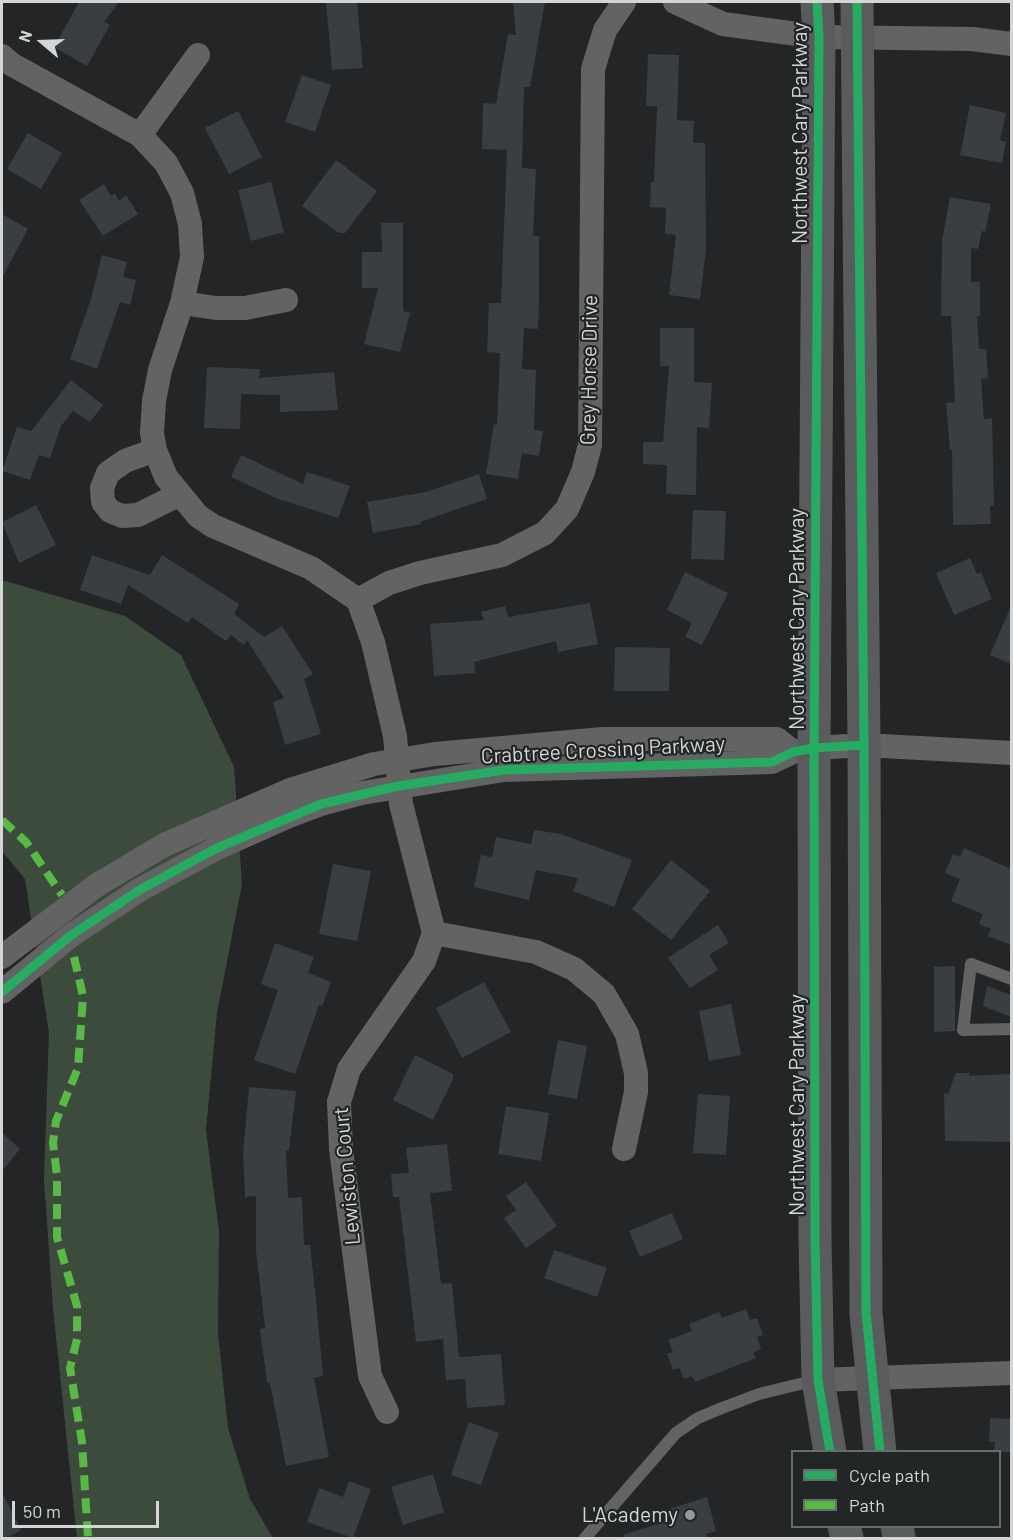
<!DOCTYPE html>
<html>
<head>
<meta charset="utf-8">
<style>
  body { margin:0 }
  #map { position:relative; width:1013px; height:1540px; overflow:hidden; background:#242526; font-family:Barlow,sans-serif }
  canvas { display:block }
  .frame { position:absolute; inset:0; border:3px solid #d3d5d6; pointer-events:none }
  .legend { position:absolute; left:791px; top:1450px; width:210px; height:78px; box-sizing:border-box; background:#232627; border:2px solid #696c6d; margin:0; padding:8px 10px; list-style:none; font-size:18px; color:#d3d5d6 }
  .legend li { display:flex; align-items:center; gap:12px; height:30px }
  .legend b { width:30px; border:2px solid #696c6d }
  .north { position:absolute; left:12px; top:12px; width:60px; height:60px; -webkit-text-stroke:4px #232627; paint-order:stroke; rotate:289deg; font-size:16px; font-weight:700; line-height:24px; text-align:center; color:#d3d5d6 }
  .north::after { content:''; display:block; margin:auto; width:21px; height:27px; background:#d3d5d6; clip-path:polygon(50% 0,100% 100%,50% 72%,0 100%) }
  .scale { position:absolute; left:12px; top:1501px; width:147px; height:27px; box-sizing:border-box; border:3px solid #d3d5d6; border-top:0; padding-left:8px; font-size:18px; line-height:21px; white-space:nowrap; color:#d3d5d6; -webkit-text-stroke:4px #232627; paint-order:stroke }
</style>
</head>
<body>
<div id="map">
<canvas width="1013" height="1540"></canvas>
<div class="frame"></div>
<ul class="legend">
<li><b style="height:8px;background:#26ab63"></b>Cycle path</li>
<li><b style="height:8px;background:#58b947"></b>Path</li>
</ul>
<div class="north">N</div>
<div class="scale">50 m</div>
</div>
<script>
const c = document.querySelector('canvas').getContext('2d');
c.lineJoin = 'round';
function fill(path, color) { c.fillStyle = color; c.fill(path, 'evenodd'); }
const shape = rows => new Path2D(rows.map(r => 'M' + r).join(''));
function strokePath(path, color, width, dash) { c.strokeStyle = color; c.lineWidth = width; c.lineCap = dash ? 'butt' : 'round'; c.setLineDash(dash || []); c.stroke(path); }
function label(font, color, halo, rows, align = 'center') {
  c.font = font + ' Barlow,sans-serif'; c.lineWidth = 4.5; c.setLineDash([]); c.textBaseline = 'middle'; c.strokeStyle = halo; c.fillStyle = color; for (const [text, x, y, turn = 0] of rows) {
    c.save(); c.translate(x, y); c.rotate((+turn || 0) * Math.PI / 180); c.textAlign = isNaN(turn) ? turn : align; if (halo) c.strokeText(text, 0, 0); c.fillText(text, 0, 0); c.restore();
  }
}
fill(shape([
  [2,580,125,616,181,655,234,767,242,884,217,1013,206,1130,219,1232,218,1333,228,1428,250,1499,273,1538,77,1538,53,1308,44,1180,49,1033,25,879,2,851]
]), '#3d4b3d');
fill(shape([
  [79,2,119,2,104,22,110,25,87,66,54,47],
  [326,2,357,2,363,68,332,70],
  [513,2,545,2,530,87,524,87,522,168,536,169,533,236,539,236,539,305,538,329,524,328,522,369,536,370,534,430,543,431,539,456,522,453,518,479,486,474,494,424,497,425,500,353,487,352,489,303,501,303,507,150,482,149,483,103,496,104,508,34,516,35],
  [648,54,679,55,677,120,694,121,693,143,705,143,706,249,700,299,669,295,676,235,665,234,666,208,650,207,651,182,654,182,657,106,646,106],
  [302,75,331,85,315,132,285,122],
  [970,105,1006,113,1000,140,1006,142,1002,163,960,155],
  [238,111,262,157,229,174,205,128],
  [28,133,62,153,41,189,7,169],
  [336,160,377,191,345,233,339,233,302,206],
  [271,182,284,232,251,241,238,190],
  [104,184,111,196,115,193,119,201,126,195,138,214,103,236,79,200],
  [950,197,991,204,985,232,982,231,978,249,971,248,971,282,980,282,980,316,977,316,979,349,986,349,988,378,981,379,984,419,992,418,994,506,990,506,991,524,953,525,952,449,950,449,946,403,955,402,951,316,941,316,942,240],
  [2,214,28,229,2,278],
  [381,223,403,223,403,311,410,313,400,352,364,344,378,288,362,288,362,252,382,252],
  [102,255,127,262,123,277,136,280,130,305,120,302,97,369,70,359,91,299],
  [660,328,694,328,694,382,712,383,709,428,697,427,696,495,666,494,667,465,643,464,643,442,663,442,669,366,660,366],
  [207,367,260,369,259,378,334,372,338,410,280,412,280,395,241,394,240,429,204,428],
  [71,380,103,405,90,422,73,411,61,426,50,458,39,455,30,480,2,471,17,427,31,431],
  [241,455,303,484,307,472,350,486,338,518,276,498,231,477],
  [479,474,487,499,420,522,421,524,373,533,367,502,426,492],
  [36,505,56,545,19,563,2,522],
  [693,510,726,511,724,560,691,559],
  [92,555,150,575,162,555,239,604,234,614,264,637,282,626,313,674,304,679,321,734,285,745,273,702,284,698,247,640,244,645,231,635,226,641,192,617,188,623,128,585,121,604,80,590],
  [970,558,977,574,981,572,992,599,954,615,936,573],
  [685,572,728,593,702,645,685,637,692,623,667,610],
  [590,603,598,644,558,652,556,641,474,662,475,673,434,676,430,624,484,620,481,612,505,606,508,617],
  [1011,606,1011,664,990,655],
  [615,647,670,648,669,691,614,691],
  [534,830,561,834,632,860,614,907,573,891,578,878,536,870,529,900,474,887,481,855,492,857,496,837,531,844],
  [964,848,1011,869,1011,945,988,936,991,929,979,924,983,914,951,901,960,879,945,873,953,854,960,857],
  [671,860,710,891,671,940,632,909],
  [333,864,371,871,357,941,319,934],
  [718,925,729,943,709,955,718,970,690,988,668,958],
  [275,943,314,957,308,973,331,982,322,1006,319,1005,295,1074,254,1060,278,990,261,984],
  [955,966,955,1031,934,1032,934,967],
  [484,982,511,1032,462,1058,436,1008],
  [987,986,1011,995,1011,1017,983,1006],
  [731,1004,741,1055,709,1061,699,1011],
  [558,1040,587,1046,577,1099,548,1094],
  [415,1055,453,1074,453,1080,433,1120,393,1100],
  [956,1073,969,1073,969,1076,1011,1074,1011,1142,945,1141,944,1093,948,1094],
  [249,1087,296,1091,289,1151,286,1151,288,1198,302,1197,304,1245,310,1245,316,1300,323,1376,314,1378,329,1457,286,1466,270,1383,267,1383,260,1329,265,1328,256,1251,256,1196,245,1197,243,1153],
  [698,1094,730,1096,726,1155,693,1153],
  [506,1106,549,1113,541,1161,498,1154],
  [2,1133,20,1149,2,1171],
  [447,1144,452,1191,430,1193,441,1284,452,1283,459,1357,501,1354,505,1405,467,1408,465,1379,446,1380,443,1339,416,1342,399,1197,393,1197,391,1174,409,1173,406,1148],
  [526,1182,557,1226,526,1248,504,1218,516,1210,506,1196],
  [672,1213,683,1239,640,1257,629,1231],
  [554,1250,607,1268,597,1297,544,1278],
  [746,1309,750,1320,757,1318,763,1335,757,1337,761,1349,753,1353,756,1358,695,1382,692,1376,684,1379,679,1368,673,1370,667,1354,673,1352,668,1340,692,1331,689,1324,719,1312,722,1318],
  [990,1418,1011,1419,1011,1452,994,1452,995,1442,989,1442],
  [469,1422,499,1433,481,1485,451,1475],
  [433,1474,444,1512,403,1525,391,1487],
  [349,1481,371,1489,353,1538,307,1522,319,1488,343,1497],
  [2,1492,21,1530,5,1539,2,1539],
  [707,1497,716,1531,706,1534,708,1539,624,1539,623,1535,671,1520,666,1510]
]), '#393e42');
strokePath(shape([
  [1012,979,971,964,963,1030,1012,1029],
  [585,1538,676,1433,698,1418,722,1408,759,1394,816,1380]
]), '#636363', 12);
strokePath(shape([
  [675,2,723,24,819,37,972,39,1012,44],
  [2,56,11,64,140,135,166,163,182,193,190,224,192,257,182,303,160,370,154,401,152,433,155,450,166,477,198,516,213,526,311,568,358,600,373,642,395,736,401,804,434,933,424,961,349,1069,339,1102,341,1149,370,1376,387,1412],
  [140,135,198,55],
  [182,303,216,308,245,308,286,300],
  [155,450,125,461,108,473,102,488,103,502,110,511,122,516,138,515,178,495],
  [358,600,389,583,420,573,502,555,545,533,567,509,583,472,590,445,593,69,605,30,624,2],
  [434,933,536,952,574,969,604,994,627,1034,636,1073,636,1092,624,1149],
  [2,957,97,885,164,845,290,790,374,764,435,754,603,739,777,739,793,752],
  [2,992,70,936,141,889,217,848,289,816,321,804,362,793,504,770,772,762,793,752,814,748,864,745,1012,753],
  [818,1380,1012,1373]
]), '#636363', 24);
strokePath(shape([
  [817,2,819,37,814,748,815,1240,818,1380,830,1452],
  [857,2,864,745,866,1313,880,1452],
  [844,1526,847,1538],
  [897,1526,899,1538]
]), '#5a5b5c', 33);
strokePath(shape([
  [2,820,26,842,62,895],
  [74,957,83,996,78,1068,56,1121,53,1143,57,1176,57,1237,77,1306,77,1339,70,1368,82,1442,88,1538]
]), '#58b947', 8, [15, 8]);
strokePath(shape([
  [817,2,819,37,814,748,815,1240,818,1380,830,1452],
  [857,2,864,745,866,1313,880,1452],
  [2,992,70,936,141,889,217,848,321,804,398,786,504,770,772,762,793,752,814,748,864,745]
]), '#26ab63', 9);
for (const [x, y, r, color] of [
  [690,1515,6,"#969798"]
]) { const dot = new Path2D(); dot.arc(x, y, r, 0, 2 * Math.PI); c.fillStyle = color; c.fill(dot); strokePath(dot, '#232627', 2); }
label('21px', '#d3d5d6', '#232627', [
  ["Northwest Cary Parkway",800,133,-90],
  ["Grey Horse Drive",589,370,-89],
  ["Northwest Cary Parkway",797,619,-90],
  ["Crabtree Crossing Parkway",603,750,-3],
  ["Northwest Cary Parkway",797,1105,-90],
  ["Lewiston Court",347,1176,-95]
]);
label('21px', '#d3d5d6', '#232627', [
  ["L'Academy",678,1515]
], 'right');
</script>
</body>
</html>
